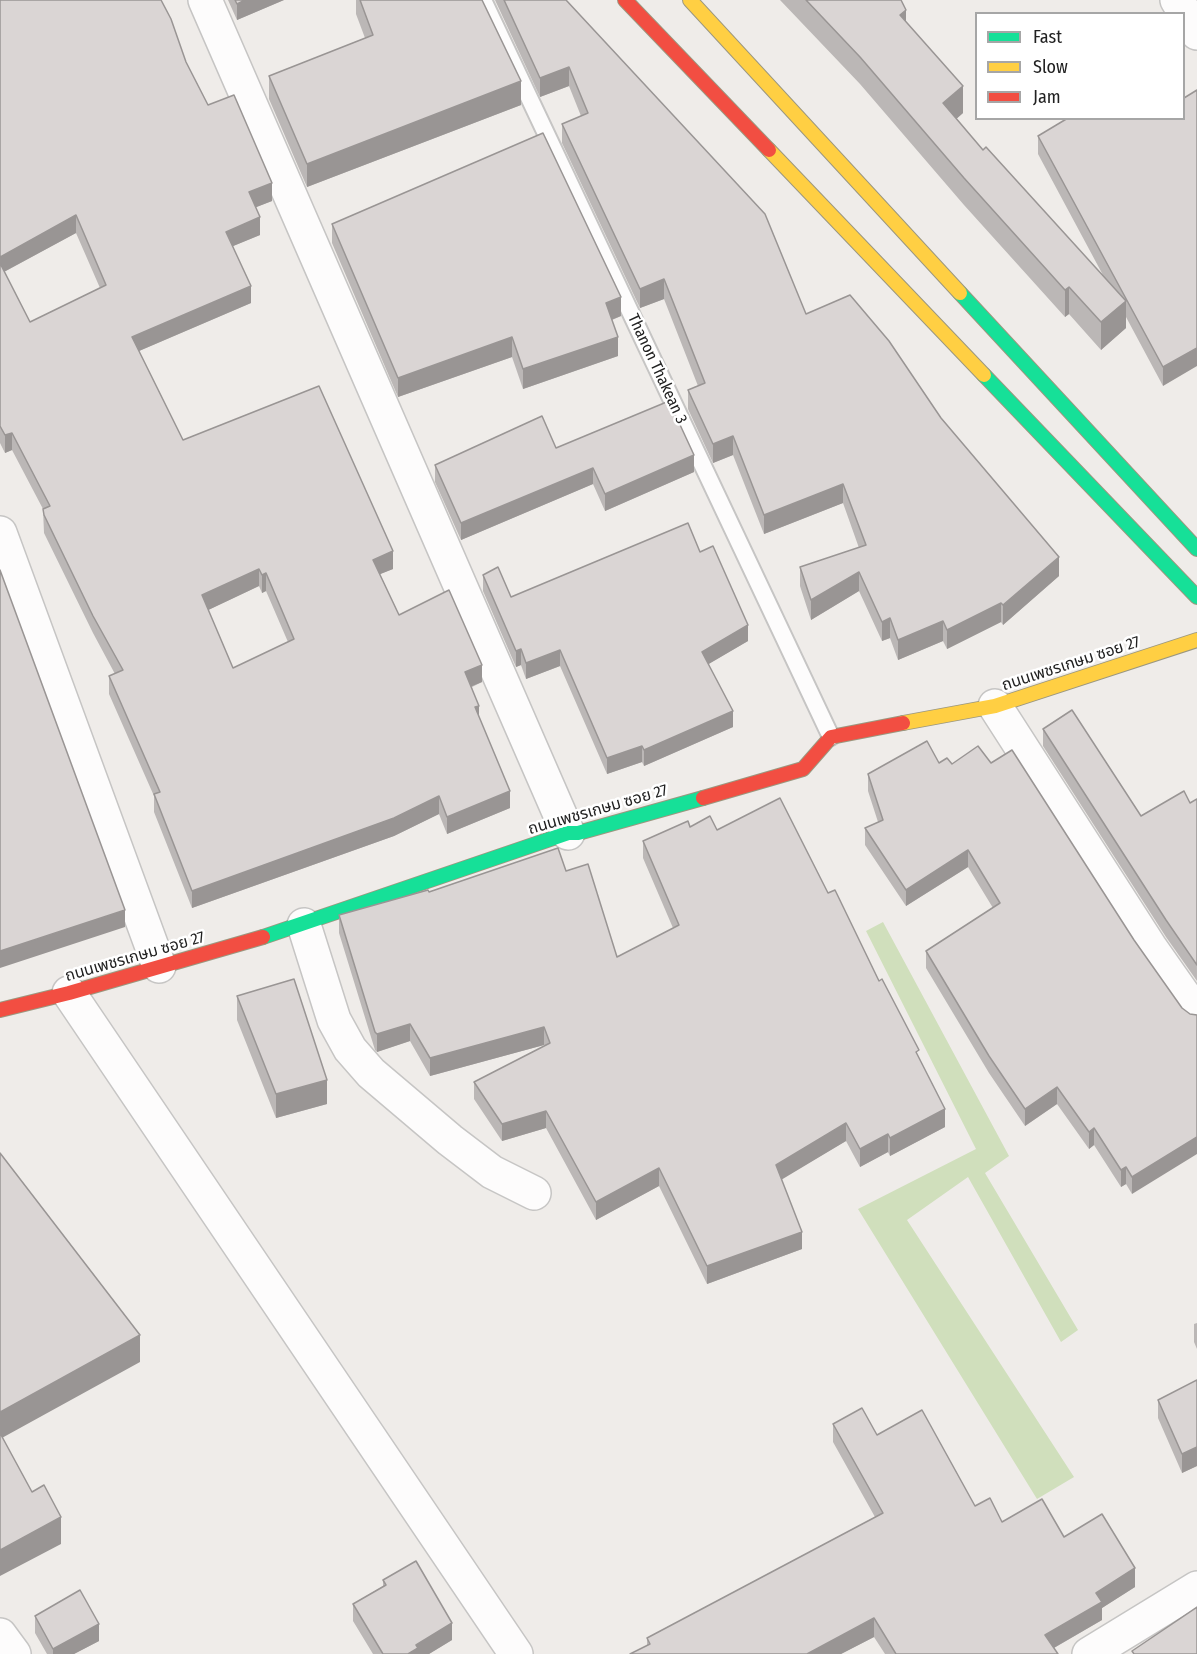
<!DOCTYPE html>
<html>
<head>
<meta charset="utf-8">
<style>
  body { margin:0 }
  #map { position:relative; width:1197px; height:1654px; overflow:hidden; background:#efece9; font-family:"Fira Sans Condensed",sans-serif }
  canvas { display:block }
  .legend { position:absolute; left:975px; top:12px; width:210px; height:108px; box-sizing:border-box; background:#fff; border:2px solid #a6a6a6; margin:0; padding:8px 10px; list-style:none; font-size:18px; color:#212121 }
  .legend li { display:flex; align-items:center; gap:12px; height:30px }
  .legend b { width:30px; border:2px solid #a6a6a6 }
</style>
</head>
<body>
<div id="map">
<canvas width="1197" height="1654"></canvas>
<ul class="legend">
<li><b style="height:8px;background:#16e098"></b>Fast</li>
<li><b style="height:8px;background:#ffcf43"></b>Slow</li>
<li><b style="height:8px;background:#f24e42"></b>Jam</li>
</ul>
</div>
<script>
const c = document.querySelector('canvas').getContext('2d');
c.lineJoin = 'round';
function fill(path, color) { c.fillStyle = color; c.fill(path, 'evenodd'); }
const shape = rows => new Path2D(rows.map(r => 'M' + r).join(''));
function strokePath(path, color, width, dash) { c.strokeStyle = color; c.lineWidth = width; c.lineCap = dash ? 'butt' : 'round'; c.setLineDash(dash || []); c.stroke(path); }
function label(font, color, halo, rows, align = 'center') {
  c.font = font + ' "Fira Sans Condensed","Noto Sans Thai",sans-serif'; c.lineWidth = 5; c.setLineDash([]); c.textBaseline = 'middle'; c.strokeStyle = halo; c.fillStyle = color; for (const [text, x, y, turn = 0] of rows) {
    c.save(); c.translate(x, y); c.rotate((+turn || 0) * Math.PI / 180); c.textAlign = isNaN(turn) ? turn : align; if (halo) c.strokeText(text, 0, 0); c.fillText(text, 0, 0); c.restore();
  }
}
fill(shape([
  [883,922,1009,1156,985,1173,1078,1330,1061,1342,968,1177,907,1220,1074,1477,1037,1499,858,1209,976,1149,866,931]
]), '#d0dfbc');
const lane = shape([
  [483,0,831,737]
]);
const street = shape([
  [205,0,568,833],
  [1177,0,1197,33],
  [0,533,159,966],
  [995,706,1150,947,1197,1014],
  [304,925,334,1020,350,1049,371,1073,450,1140,492,1172,534,1193],
  [69,993,516,1654],
  [0,1635,14,1654],
  [1089,1654,1197,1588]
]);
const fast = shape([
  [960,293,1197,549],
  [984,375,1197,597],
  [263,937,568,833,578,833,703,798]
]);
const slow = shape([
  [690,0,960,293],
  [769,150,984,375],
  [903,723,995,706,1197,640]
]);
const jam = shape([
  [625,0,769,150],
  [703,798,803,769,831,737,903,723],
  [0,1010,69,993,263,937]
]);
strokePath(lane, '#c6c5c4', 20);
strokePath(street, '#c6c5c4', 36);
strokePath(fast, '#9b977f', 16);
strokePath(slow, '#9b977f', 16);
strokePath(jam, '#9b977f', 16);
strokePath(lane, '#fdfcfc', 16);
strokePath(street, '#fdfcfc', 33);
strokePath(fast, '#16e098', 14);
strokePath(slow, '#ffcf43', 14);
strokePath(jam, '#f24e42', 14);
fill(shape([
  [0,0,186,62,208,105,272,201,256,207,260,235,233,246,251,303,139,351,183,440,393,569,380,574,399,615,482,682,472,687,479,718,510,808,447,834,439,814,394,836,192,908,154,812,154,796,109,694,109,676,115,674,93,633,44,533,43,509,12,450,5,453,0,443],
  [76,233,100,288,30,322,4,272],
  [259,586,262,593,266,591,288,642,233,668,208,610],
  [228,0,284,0,237,20],
  [356,0,482,0,521,105,307,187,269,99,269,76,365,38,356,14],
  [495,0,566,0,806,314,941,418,1059,576,1003,625,1001,622,947,649,943,641,898,660,890,638,882,641,859,591,811,620,800,586,800,567,859,548,843,503,764,534,733,455,713,463,688,409,688,390,698,386,664,299,640,308,562,143,562,124,581,116,569,86,540,97],
  [780,0,901,0,906,23,963,113,956,119,983,150,1104,277,1038,154,1038,136,1184,118,1163,386,1126,317,1126,328,1101,350,1069,314,1065,317,964,205,860,84],
  [332,224,621,316,612,320,618,356,523,389,512,357,398,397,332,243],
  [556,448,694,472,605,511,593,484,461,540,435,482,435,465],
  [700,552,748,641,708,664,733,727,644,766,642,762,607,774,560,666,526,679,521,665,516,667,483,591,483,575,511,597],
  [1043,729,1141,816,1190,803,1197,799,1197,981,1166,937,1043,746],
  [939,763,952,764,991,763,1134,940,1132,1194,1126,1184,1121,1187,1094,1145,1089,1149,1057,1104,1025,1126,989,1073,926,968,926,951,993,908,968,867,906,906,865,845,865,828,878,822,868,791,868,774],
  [690,827,717,830,828,893,879,981,919,1058,945,1127,890,1156,888,1152,860,1167,846,1141,781,1179,802,1249,707,1284,659,1186,596,1220,546,1128,502,1141,474,1099,474,1082,544,1046,544,1045,430,1076,410,1041,377,1052,375,1050,339,933,339,915,429,892,566,871,617,957,673,928,643,858,643,841],
  [237,996,327,1104,276,1118,237,1020],
  [1197,1323,1197,1349,1194,1342,1194,1324],
  [1197,1380,1197,1466,1182,1473,1158,1418,1158,1400],
  [833,1424,877,1435,975,1506,1002,1522,1064,1537,1135,1587,1102,1608,1102,1620,1054,1648,1058,1654,885,1654,874,1637,841,1654,630,1654,647,1646,647,1638,875,1517,833,1442],
  [383,1580,452,1640,429,1654,373,1654,353,1621,353,1604,383,1586],
  [35,1616,99,1641,74,1654,47,1654,35,1633]
]), '#bbb7b6');
fill(shape([
  [245,0,284,0,237,20,237,4],
  [906,10,906,37,900,15],
  [569,67,569,86,540,97,540,78],
  [521,81,521,105,307,187,307,164],
  [963,86,963,113,943,131,943,103],
  [272,183,272,201,249,210,249,192],
  [76,215,76,233,0,274,0,257],
  [260,217,260,235,226,249,226,232],
  [664,279,664,299,640,308,640,289],
  [251,286,251,303,132,354,132,337],
  [1069,287,1069,314,1065,317,1065,290],
  [621,297,621,316,606,322,606,303],
  [1126,301,1126,328,1101,350,1101,322],
  [512,337,512,357,398,397,398,378],
  [618,337,618,356,523,389,523,369],
  [1197,348,1197,366,1163,386,1163,367],
  [12,433,12,450,5,453,5,435],
  [733,436,733,455,713,463,713,444],
  [694,455,694,472,605,511,605,494],
  [593,468,593,484,461,540,461,523],
  [843,484,843,503,764,534,764,515],
  [393,551,393,569,373,577,373,560],
  [1059,557,1059,576,1003,625,1003,605],
  [259,569,259,586,202,613,202,595],
  [859,572,859,591,811,620,811,600],
  [266,573,266,591,262,593,262,575],
  [1001,603,1001,622,947,649,947,630],
  [890,618,890,638,882,641,882,622],
  [943,621,943,641,898,660,898,640],
  [748,625,748,641,702,668,702,652],
  [521,649,521,665,516,667,516,651],
  [560,650,560,666,526,679,526,663],
  [482,665,482,682,465,689,465,672],
  [479,706,479,723,475,707],
  [733,711,733,727,644,766,644,750],
  [642,746,642,762,607,774,607,758],
  [510,791,510,808,447,834,447,817],
  [439,796,439,814,394,836,192,908,192,891],
  [968,850,968,867,906,906,906,890],
  [125,910,125,927,0,968,0,951],
  [410,1024,410,1041,377,1052,377,1034],
  [544,1027,544,1045,430,1076,430,1058],
  [327,1080,327,1104,276,1118,276,1094],
  [1057,1087,1057,1104,1025,1126,1025,1109],
  [945,1109,945,1127,890,1156,890,1138],
  [546,1111,546,1128,502,1141,502,1124],
  [846,1123,846,1141,776,1183,776,1165],
  [1094,1128,1094,1145,1089,1149,1089,1132],
  [888,1134,888,1152,860,1167,860,1149],
  [1197,1137,1197,1154,1132,1194,1132,1177],
  [1126,1167,1126,1184,1121,1187,1121,1170],
  [659,1168,659,1186,596,1220,596,1202],
  [802,1232,802,1249,707,1284,707,1266],
  [140,1335,140,1362,0,1439,0,1412],
  [1197,1447,1197,1466,1182,1473,1182,1454],
  [61,1517,61,1544,0,1576,0,1550],
  [1135,1568,1135,1587,1102,1608,1102,1620,1045,1653,1045,1635,1096,1593],
  [874,1618,874,1637,841,1654,807,1654],
  [452,1623,452,1640,429,1654,408,1654,416,1645],
  [99,1624,99,1641,74,1654,53,1654,53,1649]
]), '#999594');
const building = shape([
  [0,0,161,0,171,19,186,62,208,105,234,95,272,183,249,192,260,217,226,232,251,286,132,337,183,440,319,386,393,551,373,560,399,615,449,590,482,665,465,672,479,706,475,707,510,791,447,817,439,796,394,818,192,891,154,794,160,792,109,676,123,670,93,616,44,515,43,509,50,506,12,433,5,435,0,426,0,263,30,322,106,285,76,215,0,257,0,0],
  [259,569,262,575,266,573,294,639,233,668,202,595,259,569],
  [235,0,245,0,237,4,235,0],
  [360,0,482,0,521,81,307,164,269,76,373,35,360,0],
  [504,0,566,0,765,214,806,314,850,295,889,341,941,418,1059,557,1003,605,1001,603,947,630,943,621,898,640,890,618,882,622,859,572,811,600,800,567,866,545,843,484,764,515,733,436,713,444,688,390,705,383,664,279,640,289,562,124,588,113,569,67,540,78,504,0],
  [806,0,901,0,906,10,900,15,963,86,943,103,983,150,986,147,1126,301,1101,322,1069,287,1065,290,964,178,860,57,806,0],
  [1197,90,1197,348,1163,367,1038,136,1068,118,1184,118,1184,98,1197,90],
  [543,133,621,297,606,303,618,337,523,369,512,337,398,378,332,224,543,133],
  [669,401,694,455,605,494,593,468,461,523,435,465,542,416,556,448,669,401],
  [688,523,700,552,713,546,748,625,702,652,733,711,644,750,642,746,607,758,560,650,526,663,521,649,516,651,483,575,498,567,511,597,688,523],
  [0,570,125,910,0,951,0,570],
  [1072,710,1141,816,1184,791,1190,803,1197,799,1197,965,1166,920,1043,729,1072,710],
  [927,741,939,763,947,758,952,764,978,746,991,763,1012,750,1134,940,1182,1008,1190,1014,1197,1015,1197,1137,1132,1177,1126,1167,1121,1170,1094,1128,1089,1132,1057,1087,1025,1109,989,1056,926,951,1000,903,968,850,906,890,865,828,883,820,868,774,927,741],
  [780,798,828,893,835,890,879,981,882,979,919,1050,916,1052,945,1109,890,1138,888,1134,860,1149,846,1123,776,1165,802,1232,707,1266,659,1168,596,1202,546,1111,502,1124,474,1082,550,1043,544,1027,430,1058,410,1024,377,1034,375,1032,339,915,428,890,429,892,558,848,566,871,588,864,617,957,679,925,643,841,688,821,690,827,710,816,717,830,780,798],
  [294,979,327,1080,276,1094,237,996,294,979],
  [0,1153,140,1335,0,1412,0,1153],
  [1197,1380,1197,1447,1182,1454,1158,1400,1197,1380],
  [862,1408,877,1435,922,1410,975,1506,990,1498,1002,1522,1042,1499,1064,1537,1102,1514,1135,1568,1096,1593,1102,1602,1045,1635,1058,1654,896,1654,874,1618,807,1654,630,1654,650,1644,647,1638,883,1513,833,1424,862,1408],
  [0,1433,32,1492,44,1485,61,1517,0,1550,0,1433],
  [416,1561,452,1623,416,1645,418,1648,408,1654,383,1654,353,1604,386,1585,383,1580,416,1561],
  [80,1590,99,1624,53,1649,35,1616,80,1590],
  [1197,1607,1197,1654,1134,1654,1132,1651,1197,1607]
]);
fill(building, '#dad5d4');
strokePath(building, '#999594', 1.5);
label('16px', '#212121', '#fff', [
  ["Thanon Thakean 3",657,369,65],
  ["ถนนเพชรเกษม ซอย 27",1071,664,-18],
  ["ถนนเพชรเกษม ซอย 27",598,810,-16],
  ["ถนนเพชรเกษม ซอย 27",135,957,-16]
]);
</script>
</body>
</html>
